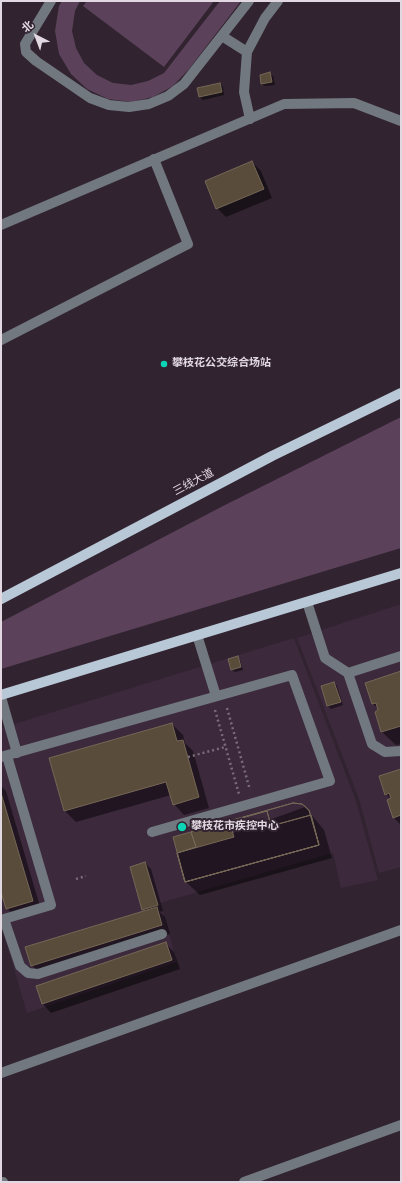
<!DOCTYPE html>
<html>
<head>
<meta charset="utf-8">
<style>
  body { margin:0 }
  #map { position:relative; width:402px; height:1183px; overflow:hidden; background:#312330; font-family:Overpass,"Noto Sans SC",sans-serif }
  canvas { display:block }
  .frame { position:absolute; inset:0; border:2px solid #e1d8e1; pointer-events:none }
  .north { position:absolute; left:16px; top:16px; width:40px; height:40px; -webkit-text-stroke:3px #312330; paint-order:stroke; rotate:318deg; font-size:11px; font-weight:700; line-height:16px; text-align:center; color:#e1d8e1 }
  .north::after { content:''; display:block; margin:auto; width:14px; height:18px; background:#e1d8e1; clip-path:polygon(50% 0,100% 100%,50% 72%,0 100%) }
</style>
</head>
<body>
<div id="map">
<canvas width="402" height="1183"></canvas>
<div class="frame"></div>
<div class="north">北</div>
</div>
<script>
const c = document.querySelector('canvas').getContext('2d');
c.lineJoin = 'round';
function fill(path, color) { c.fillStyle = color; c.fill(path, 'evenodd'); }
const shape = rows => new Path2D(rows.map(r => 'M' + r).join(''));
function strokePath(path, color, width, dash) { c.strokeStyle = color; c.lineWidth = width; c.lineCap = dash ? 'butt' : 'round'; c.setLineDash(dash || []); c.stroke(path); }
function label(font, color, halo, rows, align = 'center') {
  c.font = font + ' Overpass,"Noto Sans SC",sans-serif'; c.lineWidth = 4; c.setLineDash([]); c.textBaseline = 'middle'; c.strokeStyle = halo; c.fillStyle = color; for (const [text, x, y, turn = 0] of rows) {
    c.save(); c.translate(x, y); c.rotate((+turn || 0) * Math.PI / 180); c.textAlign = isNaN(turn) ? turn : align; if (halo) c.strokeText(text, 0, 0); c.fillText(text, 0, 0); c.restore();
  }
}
fill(shape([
  [401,604,401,867,379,873,359,799,297,638],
  [294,638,356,801,378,880,341,888,333,853,160,903,177,962,27,1013,1,925,1,728]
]), '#3c293c');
fill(shape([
  [62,1,80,1,75,11,72,31,76,48,84,63,97,75,113,83,131,85,148,81,164,73,220,1,241,1,189,69,173,86,153,97,131,102,108,99,87,89,71,74,59,54,55,31,59,6],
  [87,1,214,1,164,67,83,6],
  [401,417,401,548,1,669,1,622,223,506]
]), '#5b425a');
fill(shape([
  [270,74,273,76,275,85,265,86,262,84],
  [220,84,223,87,224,95,203,100,200,97],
  [252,162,261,171,272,198,226,217,217,208],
  [237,657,240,660,243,670,235,672,232,670],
  [401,672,401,744,396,745,382,732,376,712,379,709,373,704],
  [334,683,337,686,343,705,331,709,328,706,322,687],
  [172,724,183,735,185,743,193,751,209,808,184,815,174,804,171,795,76,822,65,811,51,759],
  [401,770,401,825,394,818,391,799,386,794],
  [1,786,6,791,41,910,16,917,7,908,1,888],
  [305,807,324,830,332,858,200,895,186,882,178,853],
  [145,863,151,869,163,911,160,912,165,917,170,934,40,974,32,965,145,911,143,909],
  [165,943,174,952,180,969,51,1013,43,1004]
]), '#0007');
const building = shape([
  [270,72,272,82,261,84,260,75,270,72],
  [220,83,222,92,199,97,197,88,220,83],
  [252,161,264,189,216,209,205,181,252,161],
  [238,656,241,667,231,670,228,659,238,656],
  [401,671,401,726,381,732,375,712,378,710,376,703,372,704,365,683,401,671],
  [334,682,341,702,327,706,321,686,334,682],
  [172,723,177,741,183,740,199,797,173,805,166,782,64,811,49,758,172,723],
  [401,769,401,815,393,818,387,800,391,798,389,793,385,795,379,776,401,769],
  [1,793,33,901,6,909,1,892,1,793],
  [293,803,302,804,309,810,319,845,185,882,173,837,293,803],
  [293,803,302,804,309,810,319,845,185,882,177,853,196,847,191,832,293,803],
  [267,811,271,826,311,815,319,845,185,882,177,853,196,847,191,832,267,811],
  [267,811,271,826,311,815,319,845,185,882,177,853,234,837,229,821,267,811],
  [145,862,158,905,142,910,130,867,145,862],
  [157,907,162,925,31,966,25,947,157,907],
  [166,942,172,960,42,1004,36,986,166,942]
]);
fill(building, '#594c3b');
strokePath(building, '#756756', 1);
strokePath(shape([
  [227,708,250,790],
  [215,710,239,794],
  [188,757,225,747],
  [76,879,86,876]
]), '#796d78', 2.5, [2, 3]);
strokePath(shape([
  [51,1,25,44,26,52,36,61,90,98,109,105,129,107,149,104,168,96,184,84,249,1],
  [222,36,247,52],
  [250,119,244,92,247,52,265,18,278,1],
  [1,225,284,104,354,103,401,121],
  [1,340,188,244,154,159],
  [307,602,325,658,348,673,372,744,385,752,401,751],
  [197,635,216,696],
  [348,673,401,656],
  [1,697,17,753],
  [7,756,51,905,4,919,20,966,28,973,38,974,162,934],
  [1,757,292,675,330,781,152,832],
  [1,1073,401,930],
  [1,1182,3,1182],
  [244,1182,401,1125]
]), '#71787f', 10);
strokePath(shape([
  [1,599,272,456,401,393],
  [1,695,401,573]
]), '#b9c8d7', 10);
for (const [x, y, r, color] of [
  [164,364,4,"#0cd5b5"],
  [182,827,5,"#0cd5b5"]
]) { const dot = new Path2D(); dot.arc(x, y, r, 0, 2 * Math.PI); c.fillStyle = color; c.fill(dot); strokePath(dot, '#312330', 1.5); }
label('bold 11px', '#e1d8e1', '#312330', [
  ["攀枝花公交综合场站",172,364],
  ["攀枝花市疾控中心",191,827]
], 'left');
label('11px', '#e1d8e1', '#312330', [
  ["三线大道",194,483,-28]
]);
</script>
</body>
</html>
